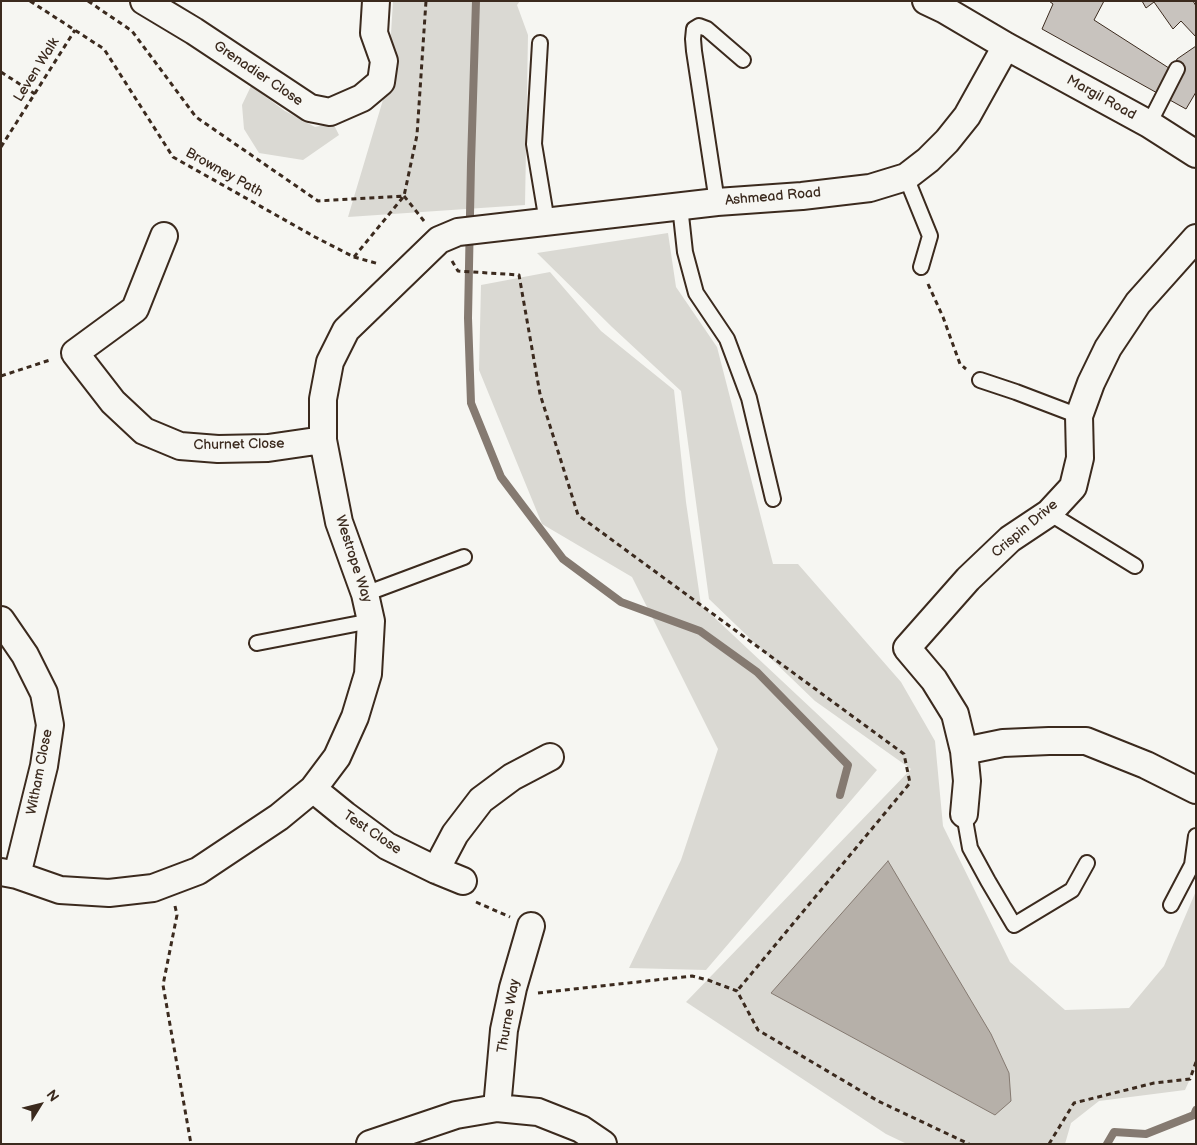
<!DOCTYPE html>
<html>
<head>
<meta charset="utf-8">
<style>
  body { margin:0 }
  #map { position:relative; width:1197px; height:1145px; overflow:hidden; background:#f6f6f2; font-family:"Balsamiq Sans",sans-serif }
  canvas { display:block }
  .frame { position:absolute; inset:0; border:2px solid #3b2a1e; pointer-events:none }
  .north { position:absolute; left:15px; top:1080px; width:50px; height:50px; -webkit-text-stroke:4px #f6f6f2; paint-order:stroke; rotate:54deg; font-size:14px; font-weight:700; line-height:20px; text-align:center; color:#3b2a1e }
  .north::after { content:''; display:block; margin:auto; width:18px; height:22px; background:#3b2a1e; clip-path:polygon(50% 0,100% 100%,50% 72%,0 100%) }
</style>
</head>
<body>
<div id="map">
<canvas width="1197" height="1145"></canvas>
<div class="frame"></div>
<div class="north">N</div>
</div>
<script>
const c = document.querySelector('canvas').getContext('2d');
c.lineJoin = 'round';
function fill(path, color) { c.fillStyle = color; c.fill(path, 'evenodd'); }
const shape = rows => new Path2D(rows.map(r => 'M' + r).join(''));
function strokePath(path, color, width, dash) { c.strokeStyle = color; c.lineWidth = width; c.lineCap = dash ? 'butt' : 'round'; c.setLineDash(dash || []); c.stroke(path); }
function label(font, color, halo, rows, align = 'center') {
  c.font = font + ' "Balsamiq Sans",sans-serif'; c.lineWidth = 4.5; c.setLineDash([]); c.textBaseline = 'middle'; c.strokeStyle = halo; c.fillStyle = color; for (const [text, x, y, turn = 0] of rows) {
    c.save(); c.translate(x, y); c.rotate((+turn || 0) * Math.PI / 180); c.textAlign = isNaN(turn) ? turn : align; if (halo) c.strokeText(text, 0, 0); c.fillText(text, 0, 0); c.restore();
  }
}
fill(shape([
  [393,1,520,1,517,5,528,35,525,205,348,217,388,83],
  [251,86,285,111,315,127,333,123,339,135,303,160,259,153,244,129,242,105],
  [668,233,676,287,717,347,773,564,798,564,901,682,935,741,943,826,1010,962,1065,1010,1129,1008,1164,966,1196,891,1196,1066,1185,1090,1099,1101,1071,1123,1065,1144,907,1144,886,1134,686,1002,911,769,815,701,709,599,681,391,612,327,537,253],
  [550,272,601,331,674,390,686,502,701,605,877,770,706,970,629,968,681,860,718,749,632,577,542,524,479,370,481,285]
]), '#dad9d3');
const water = shape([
  [888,861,991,1034,1009,1073,1011,1101,995,1115,771,993,888,861]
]);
fill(water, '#b6b0a9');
strokePath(water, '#857a71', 1);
strokePath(shape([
  [476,1,471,163,468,318,471,403,501,477,563,559,621,602,700,631,757,672,848,765,840,795],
  [1107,1144,1114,1132,1146,1134,1194,1115,1196,1110]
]), '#857a71', 8);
const building = shape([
  [1049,1,1104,1,1094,20,1172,70,1177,59,1196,46,1196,92,1186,109,1042,29,1053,4,1049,1],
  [1142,1,1193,1,1196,6,1196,37,1181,21,1173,29,1154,2,1146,8,1142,1]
]);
fill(building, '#c8c3be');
strokePath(building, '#3b2a1e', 1);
const service = shape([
  [540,43,534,144,547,222],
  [1149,124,1177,69],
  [906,177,930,236,921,267],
  [717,202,694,51,693,39,694,29,699,26,707,29,743,60],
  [680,206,685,252,696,293,727,339,749,398,773,499],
  [980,380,1016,392,1079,416],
  [1049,513,1135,566],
  [365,594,464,557],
  [257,643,371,621],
  [964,814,970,848,988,881,1014,925,1072,890,1087,863],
  [1171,905,1192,865,1196,836]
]);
const minor = shape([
  [144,1,194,31,310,108,330,112,362,98,381,82,384,61,374,33,376,1],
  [926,1,945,10,1006,46,1149,124,1196,154],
  [164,236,135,309,75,353,113,402,144,431,180,446,218,449,268,448,323,440],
  [1,620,25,655,44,693,50,725,44,766,17,875],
  [964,751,1003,743,1049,741,1086,741,1146,765,1196,790],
  [313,789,345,815,387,846,436,870,463,881],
  [964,814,967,781,964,751,955,714,934,680,907,648,968,579,1010,539,1049,513,1073,487,1080,458,1079,416,1091,383,1108,348,1138,303,1196,238],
  [436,870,455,834,481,800,512,777,550,757],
  [1,872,17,875,60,890,109,893,153,888,198,871,279,817,313,789,337,757,355,717,368,674,371,621,365,594,339,522,323,440,323,399,330,362,346,330,439,240,458,232,717,202,802,196,870,188,906,177,928,160,947,141,967,116,1006,46],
  [497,1108,504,1030,513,988,531,926],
  [370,1144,456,1115,497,1108,538,1112,581,1129,603,1144]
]);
strokePath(service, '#3b2a1e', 18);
strokePath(minor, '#3b2a1e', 30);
strokePath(shape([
  [30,1,104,49,173,157,315,237,354,257,379,264],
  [88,1,132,31,196,117,318,201,404,196],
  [1,72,35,94],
  [1,147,75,30],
  [404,196,424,221],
  [354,257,404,196,417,135,426,1],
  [452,261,458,271,519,275,540,394,578,515,904,754,910,783,737,991],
  [928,284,943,317,960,364,966,369],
  [1,376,50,360],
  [476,902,510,917],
  [175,906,177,915,163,985,191,1144],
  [538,993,692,976,708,980,737,991,758,1030,878,1101,969,1144],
  [1049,1144,1074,1103,1154,1083,1190,1079,1196,1062]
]), '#3b2a1e', 3, [5, 4]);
strokePath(service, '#f6f6f2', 14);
strokePath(minor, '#f6f6f2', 26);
label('14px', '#3b2a1e', '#f6f6f2', [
  ["Leven Walk",37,70,-58],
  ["Grenadier Close",258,74,34],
  ["Margil Road",1101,98,29],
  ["Browney Path",224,173,29],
  ["Ashmead Road",773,197,-5],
  ["Churnet Close",239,445,-1],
  ["Crispin Drive",1025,529,-40],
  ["Westrope Way",353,559,72],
  ["Witham Close",40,772,-79],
  ["Test Close",372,833,34],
  ["Thurne Way",509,1016,-80]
]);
</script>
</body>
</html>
